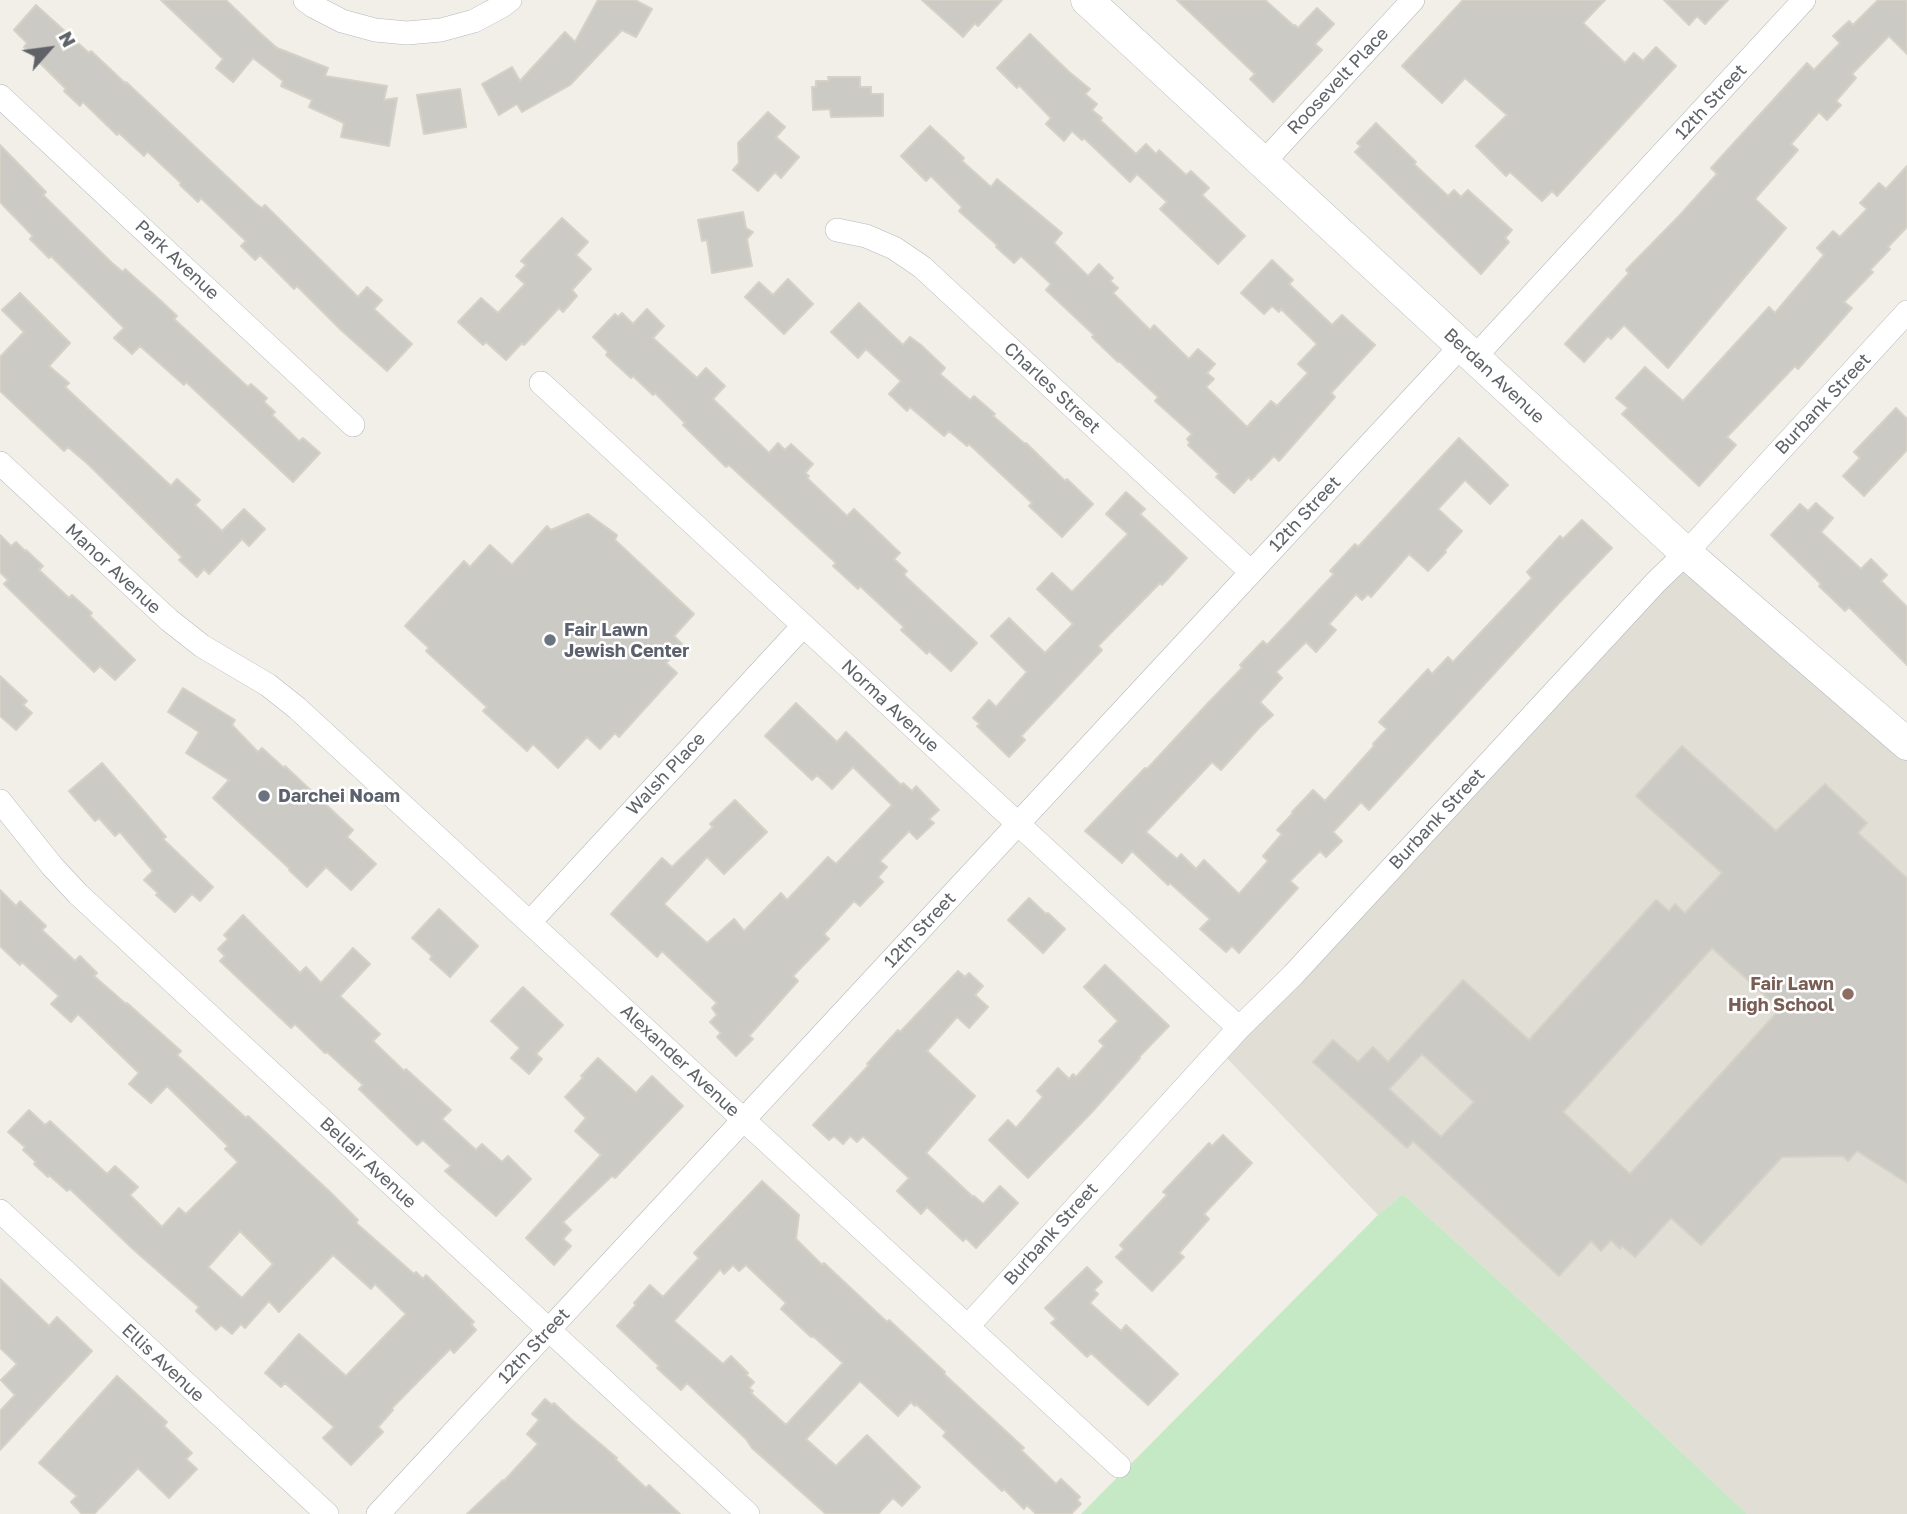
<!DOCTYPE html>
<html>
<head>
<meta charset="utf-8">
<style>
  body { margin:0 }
  #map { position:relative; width:1907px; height:1514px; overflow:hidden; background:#f1efe8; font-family:"Golos Text",sans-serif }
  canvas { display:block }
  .north { position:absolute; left:14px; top:14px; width:70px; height:70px; -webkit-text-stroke:5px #fff; paint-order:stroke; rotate:62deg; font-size:19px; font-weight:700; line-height:28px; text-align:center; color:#5f6368 }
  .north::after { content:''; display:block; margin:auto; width:24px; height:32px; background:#5f6368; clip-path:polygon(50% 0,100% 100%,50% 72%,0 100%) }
</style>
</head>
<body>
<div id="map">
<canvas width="1907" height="1514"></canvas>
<div class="north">N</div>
</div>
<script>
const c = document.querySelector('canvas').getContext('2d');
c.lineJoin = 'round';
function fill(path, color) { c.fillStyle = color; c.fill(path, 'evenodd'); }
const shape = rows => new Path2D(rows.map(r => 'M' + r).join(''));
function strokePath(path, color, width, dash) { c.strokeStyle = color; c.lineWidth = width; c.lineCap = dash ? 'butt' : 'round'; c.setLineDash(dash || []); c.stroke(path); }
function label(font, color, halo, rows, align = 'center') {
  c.font = font + ' "Golos Text",sans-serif'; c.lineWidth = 5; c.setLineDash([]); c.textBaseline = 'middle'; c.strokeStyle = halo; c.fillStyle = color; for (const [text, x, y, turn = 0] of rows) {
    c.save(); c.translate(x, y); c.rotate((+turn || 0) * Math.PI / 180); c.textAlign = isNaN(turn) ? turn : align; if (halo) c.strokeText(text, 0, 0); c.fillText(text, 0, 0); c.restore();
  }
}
fill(shape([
  [1686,553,1907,744,1907,1514,1747,1514,1531,1310,1403,1194,1378,1215,1219,1050]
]), '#e1ded6');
fill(shape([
  [1403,1194,1531,1310,1747,1514,1081,1514,1378,1215]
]), '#c5e8c5');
const building = shape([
  [161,0,226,0,260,33,277,48,328,68,325,76,387,86,384,100,397,98,389,146,341,137,344,123,309,107,312,100,281,86,283,81,253,58,233,82,216,68,223,59,161,0],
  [598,0,635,0,652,9,636,37,622,30,570,85,522,112,517,104,499,115,482,84,512,67,520,81,565,32,575,42,598,0],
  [922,0,1002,0,978,26,975,23,963,37,922,0],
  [1177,0,1265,0,1294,26,1295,25,1298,28,1317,8,1334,24,1315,44,1322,50,1273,102,1250,79,1255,74,1177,0],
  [1463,0,1605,0,1583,23,1625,63,1634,53,1643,61,1656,47,1676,66,1557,196,1552,191,1542,201,1510,172,1506,176,1476,146,1507,115,1465,78,1442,103,1402,66,1463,0],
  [1664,0,1728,0,1705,24,1697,16,1689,25,1664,0],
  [1878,0,1907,0,1907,54,1889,36,1852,74,1856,78,1836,101,1841,105,1827,120,1819,112,1791,144,1798,150,1755,199,1786,228,1668,368,1624,325,1611,339,1608,336,1584,362,1565,344,1629,273,1626,270,1679,216,1717,174,1711,168,1807,63,1814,70,1840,43,1833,36,1849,21,1853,25,1878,0],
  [36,5,89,53,91,51,125,83,126,82,255,203,262,208,265,205,358,297,367,287,382,300,374,309,412,344,387,371,341,330,297,286,294,289,260,255,255,260,241,246,246,241,201,198,198,202,180,185,181,183,149,153,147,152,144,156,119,133,117,135,83,102,80,106,64,91,66,89,24,47,27,43,14,30,36,5],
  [1030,34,1068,71,1090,89,1085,94,1097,104,1092,110,1102,118,1100,120,1136,154,1146,144,1156,154,1159,150,1186,175,1191,171,1209,188,1202,195,1245,236,1218,264,1160,209,1167,202,1137,174,1130,182,1084,138,1082,140,1072,131,1064,141,1046,124,1051,118,1019,85,1017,88,997,68,1030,34],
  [828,77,860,77,860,87,871,87,871,94,883,94,883,116,831,117,830,109,813,110,812,87,816,87,816,81,829,81,828,77],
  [460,89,466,127,424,134,417,95,460,89],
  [768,112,785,127,776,137,799,157,781,178,775,172,758,191,733,170,739,163,738,143,768,112],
  [1376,123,1416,162,1414,164,1448,196,1454,190,1461,197,1468,190,1512,230,1505,238,1509,242,1481,274,1355,152,1361,146,1357,143,1376,123],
  [930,126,964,158,962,161,991,187,997,179,1062,233,1054,243,1088,276,1099,264,1113,278,1110,281,1118,288,1113,293,1150,330,1154,325,1189,359,1198,349,1215,364,1207,373,1214,379,1206,387,1247,427,1271,401,1277,406,1308,373,1298,364,1317,344,1281,309,1279,312,1272,306,1264,314,1241,293,1272,260,1293,280,1289,284,1332,325,1342,315,1375,345,1331,393,1335,397,1279,461,1274,456,1251,480,1249,477,1234,493,1216,477,1219,474,1188,445,1190,443,1187,439,1192,434,1155,401,1158,397,1119,361,1118,362,1092,337,1094,335,1046,290,1051,284,1021,256,1014,263,996,247,997,245,959,211,962,207,931,176,926,181,901,156,930,126],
  [0,145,46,192,43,195,112,263,123,272,125,269,160,300,177,316,174,319,248,387,251,384,267,398,264,402,275,412,272,415,299,441,303,438,320,453,293,482,186,382,184,385,140,346,132,354,114,338,124,328,51,256,49,258,30,239,33,236,0,202,0,145],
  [1907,166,1907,227,1888,247,1890,249,1870,270,1873,272,1844,302,1852,308,1798,369,1795,366,1727,437,1736,445,1699,486,1622,414,1628,408,1616,398,1645,367,1683,401,1769,307,1775,313,1824,255,1817,248,1833,231,1840,237,1867,209,1860,203,1879,183,1886,189,1907,166],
  [743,212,746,228,753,232,747,239,752,266,712,273,707,240,702,241,698,220,743,212],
  [562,218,588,242,576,255,591,269,572,290,577,296,563,312,559,308,524,345,522,343,506,360,486,342,483,345,458,322,481,298,498,313,525,284,516,276,526,265,521,261,562,218],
  [788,279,813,304,784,334,745,297,759,282,773,295,788,279],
  [20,293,70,343,49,366,69,383,65,387,171,486,177,479,200,500,195,505,222,531,244,509,265,529,249,546,242,539,209,574,204,569,197,577,179,560,182,557,89,465,68,447,64,451,0,391,0,357,24,332,2,310,20,293],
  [859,303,903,345,910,337,921,345,945,368,940,374,970,400,974,396,995,414,993,416,1025,444,1026,443,1065,481,1067,479,1093,504,1062,537,1029,506,1032,503,969,444,967,446,949,431,944,436,910,407,907,411,889,394,901,381,866,349,858,358,831,332,859,303],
  [647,309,664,326,653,338,697,378,706,368,725,386,713,399,769,453,778,443,785,450,791,444,813,464,805,473,809,476,807,478,847,516,854,509,874,528,900,553,894,559,907,571,904,574,906,577,977,643,951,671,929,651,927,654,901,630,904,627,860,586,858,589,833,566,836,563,729,465,726,467,683,425,685,423,655,393,653,395,633,376,631,378,606,355,608,352,593,337,615,314,618,317,622,313,633,324,647,309],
  [1896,408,1907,419,1907,450,1864,496,1843,476,1860,458,1854,452,1896,408],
  [1459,438,1508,485,1490,504,1465,480,1438,509,1462,531,1445,550,1446,552,1428,571,1409,554,1371,597,1368,594,1362,600,1356,594,1329,624,1336,630,1316,652,1306,642,1276,672,1282,678,1260,702,1273,715,1259,728,1221,770,1212,762,1146,832,1177,859,1181,854,1196,869,1204,860,1239,894,1268,861,1263,856,1282,834,1277,830,1293,813,1292,812,1313,790,1325,801,1374,746,1373,744,1387,729,1379,722,1428,669,1432,674,1448,657,1453,662,1532,578,1527,572,1560,536,1563,539,1582,520,1612,548,1559,603,1369,810,1361,802,1333,832,1342,841,1326,857,1320,851,1290,881,1298,888,1239,953,1232,946,1226,952,1200,929,1210,919,1170,883,1168,885,1132,851,1122,863,1085,831,1145,768,1147,769,1209,702,1242,668,1240,665,1263,641,1267,645,1334,574,1330,571,1355,544,1358,547,1459,438],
  [1126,492,1145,509,1140,514,1187,558,1162,585,1160,583,1098,646,1102,650,1021,736,1025,740,1009,757,977,726,980,724,973,718,989,700,996,707,1027,672,991,636,1009,618,1045,653,1073,624,1037,589,1052,573,1072,592,1128,534,1106,514,1126,492],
  [1816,503,1833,518,1821,532,1861,569,1871,559,1887,575,1881,581,1907,607,1907,665,1849,607,1845,611,1819,586,1821,584,1771,535,1800,504,1808,511,1816,503],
  [588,514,617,535,615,540,694,614,674,636,683,645,666,663,677,673,619,737,615,733,600,749,587,737,558,768,533,744,527,751,483,711,487,707,426,651,429,648,405,626,464,561,470,567,490,545,512,565,547,526,551,530,588,514],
  [0,535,11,546,16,542,25,551,26,550,43,566,39,570,69,598,72,595,92,613,90,616,135,660,115,680,100,666,94,672,4,584,8,580,0,572,0,535],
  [0,676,27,701,23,705,32,713,16,730,0,716,0,676],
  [183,688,235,720,232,725,258,752,262,748,284,768,285,766,353,830,347,837,376,864,351,890,326,867,307,887,289,870,290,869,213,798,229,780,186,753,199,732,168,712,183,688],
  [796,703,837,742,846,732,901,785,903,783,912,791,916,786,939,810,929,819,934,823,917,839,909,831,880,861,887,867,878,877,883,882,860,906,854,901,824,934,829,939,793,976,798,981,749,1036,753,1039,736,1056,717,1037,721,1033,710,1022,717,1015,712,1008,717,1003,662,951,657,957,611,914,662,858,672,867,713,827,710,824,735,800,767,832,724,874,707,857,664,904,707,943,734,919,744,931,781,893,787,900,828,857,836,864,892,805,853,767,832,789,817,775,812,780,765,736,796,703],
  [1682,746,1776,831,1825,784,1867,823,1858,833,1907,878,1907,1183,1857,1151,1848,1161,1843,1156,1782,1157,1701,1245,1671,1218,1635,1257,1622,1246,1620,1249,1611,1240,1601,1251,1591,1241,1559,1276,1413,1141,1407,1148,1313,1062,1333,1040,1358,1062,1373,1047,1388,1062,1463,980,1529,1040,1656,900,1669,911,1675,904,1685,913,1722,873,1636,796,1682,746],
  [1712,948,1780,1009,1630,1174,1563,1112,1712,948],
  [1422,1054,1474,1102,1441,1137,1389,1089,1422,1054],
  [102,763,166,837,163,839,213,887,200,901,192,894,175,912,156,895,158,893,144,880,153,871,120,832,115,836,99,818,95,821,69,791,102,763],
  [0,890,16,906,20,901,46,926,42,930,75,961,80,956,97,973,94,976,126,1004,127,1003,181,1051,177,1055,246,1118,248,1116,329,1191,358,1220,356,1223,414,1274,416,1272,423,1279,426,1275,474,1322,471,1324,476,1330,454,1353,450,1349,392,1408,393,1410,378,1427,383,1432,351,1465,323,1438,334,1427,285,1383,281,1387,265,1373,299,1334,346,1376,406,1314,375,1284,371,1289,333,1255,279,1312,269,1301,245,1328,241,1324,232,1334,221,1325,216,1330,196,1311,199,1307,134,1250,70,1189,67,1191,49,1175,48,1177,34,1164,36,1162,23,1150,25,1147,8,1132,29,1110,45,1125,50,1121,107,1174,115,1166,138,1187,130,1195,162,1227,179,1208,186,1214,238,1162,225,1149,228,1146,167,1086,151,1103,129,1084,139,1073,78,1014,71,1022,51,1004,59,996,22,962,20,965,0,946,0,890],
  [240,1231,273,1264,242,1298,208,1267,240,1231],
  [1029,898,1046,914,1048,913,1065,929,1043,953,1008,920,1029,898],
  [439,909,478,946,450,977,430,959,432,956,412,938,439,909],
  [243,915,300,973,306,967,321,983,353,948,370,964,340,996,380,1034,373,1041,404,1071,406,1069,451,1110,442,1119,476,1150,482,1144,502,1162,508,1156,531,1179,496,1216,445,1171,451,1166,423,1140,417,1145,359,1089,363,1085,327,1052,325,1053,295,1024,291,1028,220,961,225,956,218,949,228,939,224,935,243,915],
  [1105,965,1169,1026,1139,1057,1140,1058,1092,1112,1028,1178,989,1140,1008,1120,1016,1128,1043,1097,1037,1091,1058,1068,1069,1079,1073,1074,1076,1077,1104,1046,1099,1041,1118,1021,1084,987,1105,965],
  [958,971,965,977,969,973,983,986,975,995,988,1007,969,1028,957,1017,927,1051,975,1096,926,1153,973,1197,974,1196,983,1204,1000,1186,1018,1203,976,1248,966,1238,963,1241,927,1207,921,1214,897,1191,909,1178,863,1136,857,1142,850,1136,843,1144,834,1136,829,1140,813,1125,869,1065,867,1064,898,1030,900,1032,958,971],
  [523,987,563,1025,536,1054,542,1059,529,1074,511,1058,520,1048,491,1021,523,987],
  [598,1058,636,1093,652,1076,683,1106,615,1178,612,1176,563,1222,571,1230,563,1239,571,1246,554,1265,526,1238,601,1155,575,1131,586,1118,565,1097,583,1078,581,1076,598,1058],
  [1223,1135,1252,1163,1204,1214,1209,1219,1179,1253,1184,1257,1152,1291,1116,1257,1124,1249,1120,1245,1167,1195,1163,1192,1209,1143,1212,1146,1223,1135],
  [762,1181,799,1215,796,1239,822,1265,824,1263,887,1322,889,1320,945,1372,944,1374,1024,1448,1021,1450,1056,1484,1061,1479,1080,1497,1077,1500,1081,1504,1071,1514,1036,1514,1027,1505,1024,1509,1004,1489,1002,1491,943,1436,946,1432,916,1404,915,1406,911,1402,898,1416,860,1381,806,1439,836,1466,867,1435,920,1487,902,1506,893,1498,878,1514,826,1514,752,1448,746,1439,687,1383,681,1390,657,1368,659,1366,617,1326,636,1305,634,1303,650,1285,663,1297,699,1258,694,1253,762,1181],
  [733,1265,739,1271,746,1265,786,1303,781,1309,811,1337,813,1336,843,1363,786,1425,751,1393,753,1391,749,1388,754,1382,746,1375,748,1373,731,1356,723,1364,674,1321,720,1269,724,1274,733,1265],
  [1087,1267,1102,1282,1094,1290,1098,1294,1090,1303,1121,1331,1126,1325,1178,1374,1148,1405,1091,1353,1087,1357,1051,1323,1056,1319,1045,1308,1087,1267],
  [0,1279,49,1326,57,1317,92,1351,0,1450,0,1411,15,1395,1,1380,17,1364,0,1348,0,1279],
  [117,1376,167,1422,164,1426,192,1453,186,1459,197,1469,169,1498,138,1468,94,1514,82,1514,71,1502,77,1496,39,1463,117,1376],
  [545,1399,552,1405,554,1403,572,1420,617,1458,615,1459,646,1488,649,1485,680,1514,467,1514,503,1480,504,1481,538,1444,527,1434,539,1420,532,1414,545,1399]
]);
fill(building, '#cccac5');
strokePath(building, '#d6d1c6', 2);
const street = shape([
  [305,0,313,6,342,21,375,30,407,33,441,30,474,21,502,6,510,0],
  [0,96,353,425],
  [1263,163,1413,0],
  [837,230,866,236,894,248,922,267,1251,572],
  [1474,358,1804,0],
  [541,383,1239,1028],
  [0,463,169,620,202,646,268,685,297,708,1119,1466],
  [0,801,52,866,78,894,748,1514],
  [530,922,803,626],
  [0,1211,327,1514],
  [968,1326,1239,1028,1293,975,1656,582,1686,553,1907,312],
  [378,1514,1461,346]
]);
const secondary = shape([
  [1087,0,1686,553,1907,744]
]);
strokePath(street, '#b5b8bc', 24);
strokePath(secondary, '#b6babf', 33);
strokePath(street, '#fff', 23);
strokePath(secondary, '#fff', 32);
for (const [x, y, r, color] of [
  [550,640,7,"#6b7280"],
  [264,796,7,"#6b7280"],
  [1848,994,7,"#8d6e63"]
]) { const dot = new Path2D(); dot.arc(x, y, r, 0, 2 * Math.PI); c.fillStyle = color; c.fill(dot); strokePath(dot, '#fff', 2.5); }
label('18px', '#5f6368', '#fff', [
  ["Roosevelt Place",1338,81,-47],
  ["12th Street",1711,102,-47],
  ["Park Avenue",177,260,43],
  ["Berdan Avenue",1494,376,43],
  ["Charles Street",1052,388,43],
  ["Burbank Street",1823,404,-47],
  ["12th Street",1305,514,-47],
  ["Manor Avenue",113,569,43],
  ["Norma Avenue",890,706,43],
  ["Walsh Place",666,774,-47],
  ["Burbank Street",1437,819,-47],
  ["12th Street",920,930,-47],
  ["Alexander Avenue",680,1061,43],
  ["Bellair Avenue",368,1163,43],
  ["Burbank Street",1051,1234,-48],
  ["12th Street",534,1346,-47],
  ["Ellis Avenue",163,1363,43]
]);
label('bold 18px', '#5b616d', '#fff', [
  ["Fair Lawn",564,630],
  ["Jewish Center",564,651],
  ["Darchei Noam",278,796]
], 'left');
label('bold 18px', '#785e54', '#fff', [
  ["Fair Lawn",1834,984],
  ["High School",1834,1005]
], 'right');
</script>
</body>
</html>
